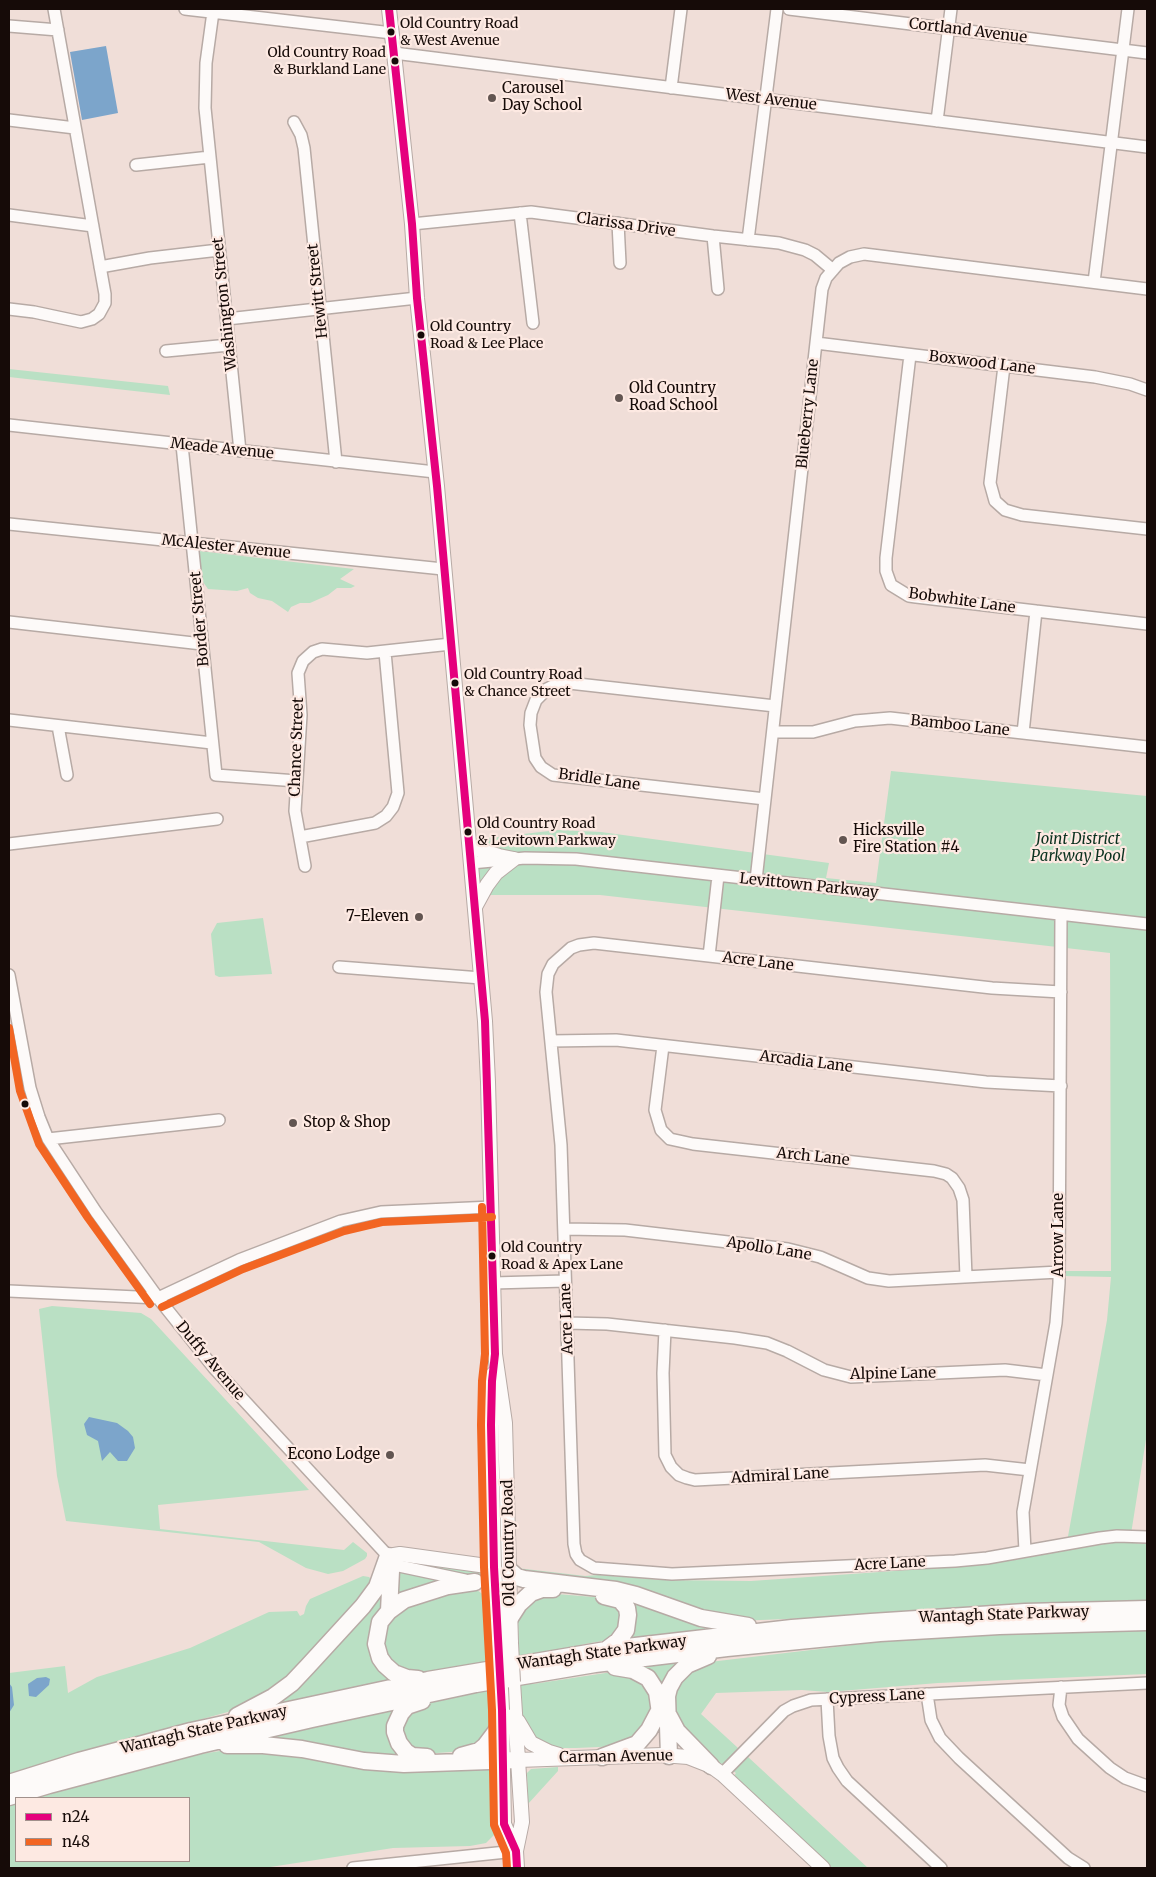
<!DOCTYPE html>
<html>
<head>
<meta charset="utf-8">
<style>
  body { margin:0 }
  #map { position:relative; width:1156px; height:1877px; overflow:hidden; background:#f0ded8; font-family:Merriweather,serif }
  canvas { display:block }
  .frame { position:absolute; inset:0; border:10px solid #160b08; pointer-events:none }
  .legend { position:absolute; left:15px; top:1797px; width:175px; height:65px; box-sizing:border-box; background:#fde9e2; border:1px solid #a1908b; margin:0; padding:6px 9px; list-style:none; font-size:15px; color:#160b08 }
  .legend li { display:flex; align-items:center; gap:10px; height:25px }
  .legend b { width:25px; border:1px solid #a1908b }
</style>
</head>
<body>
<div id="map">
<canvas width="1156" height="1877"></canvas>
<div class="frame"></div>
<ul class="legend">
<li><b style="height:6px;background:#e5007d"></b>n24</li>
<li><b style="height:6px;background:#f26522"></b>n48</li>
</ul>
</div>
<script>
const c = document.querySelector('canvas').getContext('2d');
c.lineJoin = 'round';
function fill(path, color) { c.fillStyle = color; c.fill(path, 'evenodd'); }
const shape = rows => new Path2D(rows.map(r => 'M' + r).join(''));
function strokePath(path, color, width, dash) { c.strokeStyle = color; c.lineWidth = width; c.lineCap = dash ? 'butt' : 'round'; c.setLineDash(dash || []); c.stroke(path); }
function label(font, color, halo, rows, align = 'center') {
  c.font = font + ' Merriweather,serif'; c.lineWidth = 4.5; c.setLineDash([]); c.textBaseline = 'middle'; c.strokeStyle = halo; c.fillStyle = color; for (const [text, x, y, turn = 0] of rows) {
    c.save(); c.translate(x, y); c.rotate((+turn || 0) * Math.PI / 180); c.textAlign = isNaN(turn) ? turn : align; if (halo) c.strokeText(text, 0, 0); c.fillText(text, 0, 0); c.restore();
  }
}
fill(shape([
  [9,369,168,386,170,395,9,377],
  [199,551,354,569,340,579,355,586,351,588,337,588,328,595,310,603,300,603,291,607,288,612,272,601,258,598,250,593,248,588,237,591,208,589,201,579],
  [891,771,1147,796,1147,1433,1131,1534,1067,1542,1107,1320,1111,1277,1061,1276,1061,1271,1111,1271,1110,953,600,895,477,895,471,840,558,830,601,832,829,863,826,878,876,883],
  [263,918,272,974,219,977,215,975,211,934,217,923],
  [52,1306,141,1313,151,1319,309,1490,158,1505,160,1529,344,1550,353,1542,367,1553,367,1556,365,1559,343,1571,328,1574,306,1568,259,1542,66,1521,57,1476,39,1309],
  [1121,1542,1147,1544,1147,1604,737,1621,523,1576,517,1568,585,1576,598,1575,661,1580,751,1581,966,1566,1014,1560,1096,1545],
  [400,1558,483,1573,485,1575,483,1577,398,1562],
  [396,1571,441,1580,396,1597],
  [363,1576,369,1577,373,1581,373,1587,279,1687,235,1710,97,1748,21,1775,17,1771,9,1774,9,1673,65,1666,68,1693,97,1677,190,1648,269,1612,297,1611,300,1616,304,1614,306,1606,310,1599],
  [385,1580,383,1602,376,1616,390,1679,380,1684,262,1709],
  [444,1590,477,1590,485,1596,487,1601,487,1621,492,1640,492,1664,418,1673,398,1669,382,1649,385,1621,394,1610],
  [557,1594,606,1598,624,1615,614,1639,585,1644,519,1660,518,1618,535,1595],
  [626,1600,705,1625,705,1629,688,1634,619,1644],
  [1147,1628,1147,1674,938,1683,828,1692,802,1690,716,1693,701,1714,738,1748,724,1764,717,1763,679,1725,673,1710,675,1684,701,1663,904,1639,1043,1630],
  [694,1657,664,1687,644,1666,664,1660],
  [612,1672,636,1678,646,1688,652,1701,652,1714,645,1729,622,1746,576,1748,558,1748,541,1741,533,1735,522,1715,520,1682,533,1684],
  [493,1686,495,1717,491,1727,485,1736,465,1751,423,1754,401,1741,405,1713,418,1705,454,1698],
  [393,1705,397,1711,403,1759,258,1740],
  [260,1749,491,1769,494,1835,486,1843,470,1846,393,1848,264,1868,9,1868,9,1804,16,1802,16,1861,189,1861,189,1798,27,1798,182,1757,220,1751],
  [747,1756,868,1868,832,1868,733,1777,736,1773,733,1771],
  [558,1767,558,1771,528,1804,527,1773,531,1769]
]), '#bae0c4');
fill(shape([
  [106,46,118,113,82,120,70,52],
  [89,1417,117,1423,128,1431,133,1437,135,1448,127,1461,118,1461,110,1452,102,1461,98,1441,87,1435,84,1424],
  [46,1677,50,1679,49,1685,36,1697,29,1696,28,1684,37,1678],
  [9,1683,12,1687,14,1705,9,1713]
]), '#7ca5cb');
const minor = shape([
  [185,9,392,33],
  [789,9,1147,53],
  [213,12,206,63,205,108,240,451],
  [9,26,58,30],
  [394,53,1147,147],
  [671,88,681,9],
  [9,120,75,128],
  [937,121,951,9],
  [294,122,301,135,304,148,336,462],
  [136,165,210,157],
  [520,213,533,323],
  [9,215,93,226],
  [618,223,620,263],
  [412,224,531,212,713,236,779,243,805,250,815,255,833,270],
  [713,236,718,289],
  [748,240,777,9],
  [100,267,150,258,219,250],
  [1094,282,1128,9],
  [9,309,34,312,81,322,92,319,99,314,105,303,105,294,54,9],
  [227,319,417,298],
  [816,343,1095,377,1130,384,1147,390],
  [166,351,229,345],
  [910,355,886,558,886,571,891,585,909,596,916,597,1147,624],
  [1004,366,990,483,995,501,1005,510,1022,515,1147,529],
  [9,425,435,472],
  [182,445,216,775,297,781],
  [9,524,443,569],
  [9,622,202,644],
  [9,720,212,743],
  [58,726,67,775],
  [773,732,813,732,855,721,890,718,1147,747],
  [1023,733,1036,611],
  [765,799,553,775,541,767,535,758,530,725,531,713,536,700,547,689,557,684,569,683,775,706],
  [300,837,375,823,386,816,393,807,398,793,385,652],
  [9,844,217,819],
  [471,863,525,858,576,859,1147,924],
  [305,866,295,811,301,715,298,673,303,661,313,652,322,649,367,653,451,644],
  [756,880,822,289,826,278,839,263,850,257,864,254,1147,289],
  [709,956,718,876],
  [339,967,481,978],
  [9,975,30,1088,39,1117,48,1139,96,1212,158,1298,214,1368,388,1556,399,1566,465,1580],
  [1061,992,992,988,594,943,579,945,571,948,553,964,548,974,546,992,561,1145,574,1544,576,1554,580,1560,594,1568,672,1574,955,1561,987,1558,1100,1538,1117,1536,1147,1537],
  [551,1041,616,1040,986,1082,1061,1086],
  [663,1046,655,1110,661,1130,670,1139,693,1144,934,1171,946,1174,952,1178,959,1188,963,1200,966,1277],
  [48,1139,219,1120],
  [564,1229,625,1230,788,1249,820,1257,868,1278,889,1281,1059,1272],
  [493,1283,565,1281],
  [9,1291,158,1298,239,1260,341,1221,381,1212,492,1207],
  [567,1323,607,1324,735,1338,767,1343,787,1351,824,1370,851,1377,1005,1370,1047,1375],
  [665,1330,663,1373,665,1455,671,1467,679,1475,687,1478,695,1480,985,1465,1030,1470],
  [1025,1551,1023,1512,1056,1323,1059,1283,1061,915],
  [1061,1687,1059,1705,1063,1717,1078,1739,1110,1768,1125,1778,1147,1786],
  [927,1694,931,1720,940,1738,959,1758,1068,1858,1084,1868],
  [827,1699,829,1736,833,1758,838,1768,847,1781,941,1868],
  [722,1774,784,1711,793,1706,811,1700,1147,1683],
  [353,1868,516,1851]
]);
const major = shape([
  [389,9,394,53,412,224,417,298,437,486,485,1021,488,1082,495,1354,505,1423,511,1643],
  [470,847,499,856,514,859],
  [475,907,487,885,496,873,514,859],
  [493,1374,491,1425,494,1567,499,1644],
  [388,1556,400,1554,494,1567],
  [513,1682,522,1822,516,1851],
  [502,1719,504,1824,516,1851,517,1868],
  [518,1721,531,1743,549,1752,559,1755],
  [518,1760,662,1755,688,1757,711,1766,722,1774,823,1868]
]);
const highway = shape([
  [389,1561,391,1571,389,1611],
  [509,1570,517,1577,524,1579,616,1590,636,1595,701,1618,748,1626],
  [604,1596,620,1600,627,1608,628,1615,626,1630,618,1641,606,1650],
  [510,1618,519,1604,531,1593,542,1589,553,1589],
  [615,1667,633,1670,648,1678,657,1692,660,1713],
  [418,1679,407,1678,394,1673,385,1665,380,1658,376,1644,380,1622,389,1611,404,1600,448,1586,475,1582],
  [422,1701,407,1706,401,1713,395,1726,395,1732,399,1743,406,1752,412,1756,427,1757],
  [237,1716,273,1697,292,1683,308,1666,363,1606,377,1587,388,1556],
  [669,1716,677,1731,711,1766],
  [227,1745,263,1745,302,1749,364,1761,404,1764,518,1760],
  [461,1756,479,1751,485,1746,500,1726,502,1717],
  [669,1756,667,1696,669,1688,675,1677,687,1665,708,1656],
  [602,1757,637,1744,649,1730,660,1709],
  [9,1783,79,1761,191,1731,428,1680,618,1648,792,1628,871,1622,1025,1612,1147,1609],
  [9,1797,49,1785,200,1745,312,1719,476,1684,595,1664,727,1648,880,1633,999,1626,1147,1622]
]);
strokePath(minor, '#b7aaa5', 14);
strokePath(major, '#b7aaa5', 16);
strokePath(highway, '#b7aaa5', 19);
strokePath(minor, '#fdfaf9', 11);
strokePath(major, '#fdfaf9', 14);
strokePath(highway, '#fdfaf9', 16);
const majorBridge = shape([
  [511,1643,513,1682],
  [499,1644,502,1710]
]);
strokePath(majorBridge, '#b7aaa5', 16, []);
strokePath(majorBridge, '#fdfaf9', 14);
strokePath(shape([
  [389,9,412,224,417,298,437,486,485,1021,495,1354,492,1381,491,1425,494,1567,502,1710,504,1824,516,1851,517,1868]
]), '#e5007d', 8);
strokePath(shape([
  [9,1028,20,1091,39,1144,88,1218,150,1304],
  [482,1207,485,1354,482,1381,481,1425,484,1567,492,1710,494,1825,506,1853,507,1868],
  [162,1307,243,1269,344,1231,382,1222,492,1217]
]), '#f26522', 8);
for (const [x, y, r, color] of [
  [391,32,4.5,"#160b08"],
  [395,61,4.5,"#160b08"],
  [492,98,5,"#625551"],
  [421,335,4.5,"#160b08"],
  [619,398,5,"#625551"],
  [455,683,4.5,"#160b08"],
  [468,832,4.5,"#160b08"],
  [843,840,5,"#625551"],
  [419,917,5,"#625551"],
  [25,1104,4.5,"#160b08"],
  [293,1123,5,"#625551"],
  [492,1256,4.5,"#160b08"],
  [390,1455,5,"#625551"]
]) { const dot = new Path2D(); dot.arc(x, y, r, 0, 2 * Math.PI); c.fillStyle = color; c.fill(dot); strokePath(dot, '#fde9e2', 2); }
label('14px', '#160b08', '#fde9e2', [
  ["Old Country Road",400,24],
  ["& West Avenue",400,41],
  ["Old Country Road",386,53,"right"],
  ["& Burkland Lane",386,70,"right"],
  ["Old Country",430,327],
  ["Road & Lee Place",430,344],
  ["Old Country Road",464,675],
  ["& Chance Street",464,692],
  ["Old Country Road",477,824],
  ["& Levitown Parkway",477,841],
  ["Old Country",501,1248],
  ["Road & Apex Lane",501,1265]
], 'left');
label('15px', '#160b08', '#fde9e2', [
  ["Cortland Avenue",968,31,7],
  ["West Avenue",771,100,7],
  ["Clarissa Drive",626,225,8],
  ["Hewitt Street",318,291,-96],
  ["Washington Street",225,304,-96],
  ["Boxwood Lane",982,363,7],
  ["Blueberry Lane",808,414,-84],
  ["Meade Avenue",222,449,6],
  ["McAlester Avenue",226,547,6],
  ["Bobwhite Lane",962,601,8],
  ["Border Street",200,619,-95],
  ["Bamboo Lane",960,726,6],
  ["Chance Street",297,747,-88],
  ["Bridle Lane",599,780,8],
  ["Levittown Parkway",809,886,6],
  ["Acre Lane",758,962,7],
  ["Arcadia Lane",806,1062,7],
  ["Arch Lane",813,1157,6],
  ["Arrow Lane",1059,1235,-90],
  ["Apollo Lane",769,1249,9],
  ["Acre Lane",567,1319,-92],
  ["Duffy Avenue",210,1361,50],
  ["Alpine Lane",893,1374,-1],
  ["Admiral Lane",780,1476,-3],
  ["Old Country Road",509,1543,-91],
  ["Acre Lane",890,1564,-3],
  ["Wantagh State Parkway",1004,1615,-2],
  ["Wantagh State Parkway",602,1653,-8],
  ["Cypress Lane",877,1697,-3],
  ["Wantagh State Parkway",204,1730,-13],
  ["Carman Avenue",616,1757,-1]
]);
label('15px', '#160b08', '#fde9e2', [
  ["Carousel",502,89],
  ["Day School",502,106],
  ["Old Country",629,389],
  ["Road School",629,406],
  ["Hicksville",853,831],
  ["Fire Station #4",853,848],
  ["7-Eleven",409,917,"right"],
  ["Stop & Shop",303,1123],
  ["Econo Lodge",380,1455,"right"]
], 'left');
label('italic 15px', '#0a311f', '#fde9e2', [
  ["Joint District",1078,840],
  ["Parkway Pool",1078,857]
]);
</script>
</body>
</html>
